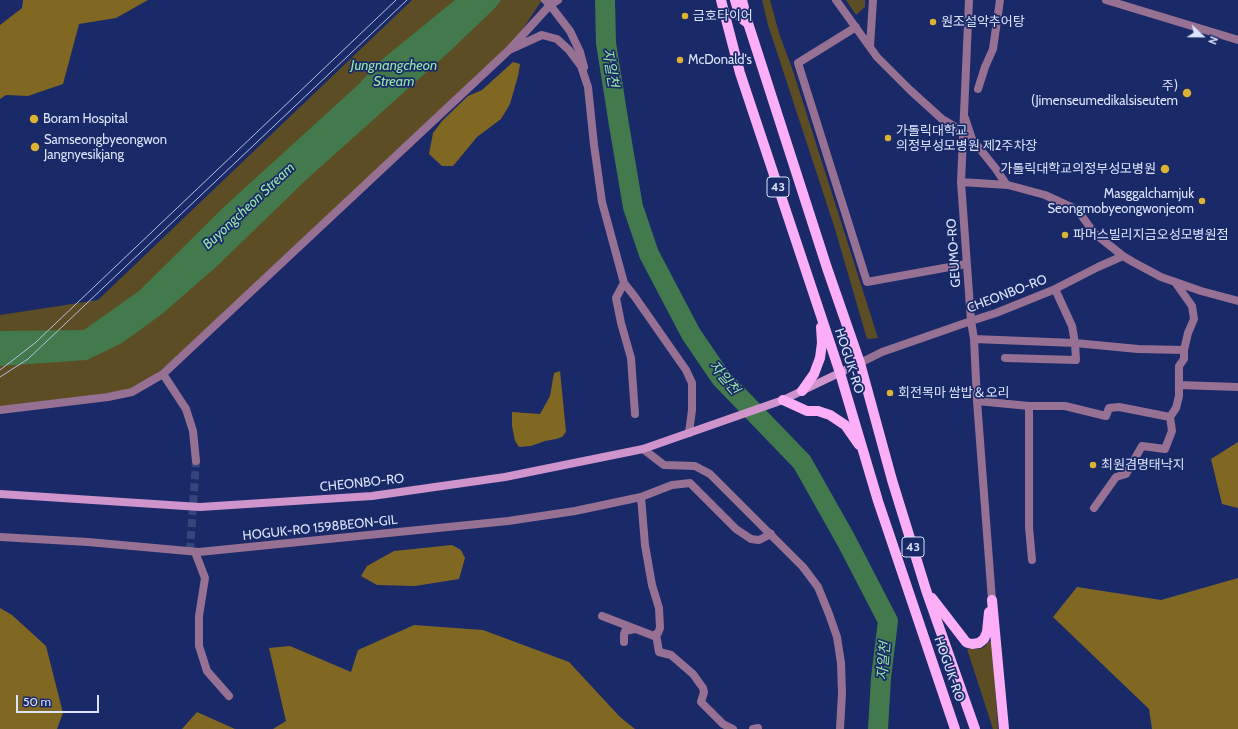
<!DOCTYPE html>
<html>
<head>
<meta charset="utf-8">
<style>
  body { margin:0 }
  #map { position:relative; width:1238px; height:729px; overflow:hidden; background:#1a2967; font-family:Cabin,sans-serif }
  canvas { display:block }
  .north { position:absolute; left:1182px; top:16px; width:40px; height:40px; -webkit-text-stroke:3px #1a2967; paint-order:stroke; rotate:112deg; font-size:11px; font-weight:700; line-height:16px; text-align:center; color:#dbe4fb }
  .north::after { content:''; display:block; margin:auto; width:14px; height:18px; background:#dbe4fb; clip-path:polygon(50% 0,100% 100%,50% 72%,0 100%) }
  .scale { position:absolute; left:16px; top:695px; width:83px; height:18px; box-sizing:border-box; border:2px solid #dbe4fb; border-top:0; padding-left:5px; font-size:12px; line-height:14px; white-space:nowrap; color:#dbe4fb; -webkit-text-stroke:3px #1a2967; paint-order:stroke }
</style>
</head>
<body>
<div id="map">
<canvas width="1238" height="729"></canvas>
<div class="north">N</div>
<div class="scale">50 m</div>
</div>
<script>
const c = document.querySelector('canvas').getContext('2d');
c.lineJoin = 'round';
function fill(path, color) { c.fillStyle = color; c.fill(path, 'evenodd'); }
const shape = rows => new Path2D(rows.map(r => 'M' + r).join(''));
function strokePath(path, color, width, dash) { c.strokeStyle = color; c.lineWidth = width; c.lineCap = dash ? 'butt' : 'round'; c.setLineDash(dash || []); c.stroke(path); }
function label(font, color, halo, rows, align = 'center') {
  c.font = font + ' Cabin,"Noto Sans KR",sans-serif'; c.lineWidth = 3.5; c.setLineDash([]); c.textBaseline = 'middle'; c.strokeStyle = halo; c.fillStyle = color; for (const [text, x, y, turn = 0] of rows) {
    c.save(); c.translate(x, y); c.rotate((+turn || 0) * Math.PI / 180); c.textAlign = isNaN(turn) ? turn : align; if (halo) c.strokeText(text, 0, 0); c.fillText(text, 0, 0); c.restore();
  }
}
fill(shape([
  [412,0,542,0,523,29,504,50,166,366,146,382,131,390,0,408,0,315,98,300],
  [762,0,770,0,779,33,793,71,878,338,867,339,835,229,768,25],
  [846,0,865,0,865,7,856,15],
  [990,641,992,642,998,729,993,729,967,649,978,649,983,648]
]), '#5d4d25');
fill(shape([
  [23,0,148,0,116,18,79,24,63,84,28,96,6,95,0,99,0,25,22,8],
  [513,62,520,64,518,76,510,104,501,119,477,137,453,166,442,166,429,154,433,133,442,121,468,96,482,90],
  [560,371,566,432,562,437,556,439,545,441,531,446,519,447,515,441,512,426,512,412,540,414,550,396,554,373],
  [1238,442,1238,508,1222,504,1211,459],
  [452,545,461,550,465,558,459,579,415,586,377,585,361,576,367,566,394,551],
  [1238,578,1238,729,1152,729,1149,709,1053,617,1077,587,1161,600],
  [0,608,12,615,46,646,63,713,57,729,0,729],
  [414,625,483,630,569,662,620,717,635,729,273,729,286,721,269,648,290,646,351,672,358,650],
  [197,712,235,729,182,729]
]), '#806823');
fill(shape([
  [455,0,501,0,495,8,450,51,307,179,216,267,162,314,122,343,87,360,0,366,0,331,84,330,139,291,225,206,359,84,379,62],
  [600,0,610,0,611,20,603,20]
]), '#427a4d');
strokePath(shape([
  [605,0,606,43,619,125,633,207,649,254,691,334,721,378,802,462,846,540,888,621,881,678,878,729]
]), '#427a4d', 20);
strokePath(shape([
  [190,551,196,461]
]), '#37457d', 8, [8, 4]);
strokePath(shape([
  [545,0,550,5,570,31,580,52,584,67],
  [558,0,550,5,509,50,542,35,557,39,569,50,581,66,588,87,594,145,602,202,624,283,616,298,621,323,631,358,635,414],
  [836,0,877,57,910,90,942,119,962,131],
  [969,0,961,182,971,321,974,339,977,401,992,600],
  [1106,0,1238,40],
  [856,27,798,63,867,282,966,264],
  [870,46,873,0],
  [978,89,985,67,993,49,1000,0],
  [965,118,972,139,996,169,1006,184],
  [961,182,1008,185,1045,195,1071,207,1079,212,1094,233,1123,256,1133,262,1161,277,1201,291,1238,301],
  [624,283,635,297,686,370,692,383,692,410,689,433],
  [974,339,1075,343,1138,349,1184,350],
  [1005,358,1076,360,1075,343,1072,326,1055,289],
  [860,363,882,352,971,321,996,313,1053,290,1098,267,1123,256],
  [1179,385,1238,387],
  [977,401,1029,406,1065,406,1106,416,1109,408,1119,407,1170,417,1176,408,1179,396,1179,366,1184,359,1184,350,1188,333,1194,319,1192,306,1175,282],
  [1029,406,1029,527,1032,560],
  [0,410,108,397,132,392,163,374],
  [643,449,664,465,695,466,710,474,803,567,818,587,829,614,837,637,841,663,842,693,840,729],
  [196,461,193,431,186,409,163,374,509,50],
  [1094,508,1116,477,1126,474,1142,446,1165,449,1172,431,1170,417],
  [0,537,88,542,199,552,508,521,575,511,641,497,672,485,690,483,736,529,751,539,759,540,771,534],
  [195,552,205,578,199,616,199,646,207,671,229,696],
  [602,616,654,636,658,633,660,628,659,608,652,585,645,545,641,497],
  [656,634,659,652,671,655,693,674,703,688,704,692,701,702,723,724,733,729],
  [624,642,624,634,625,631,635,629],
  [753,729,758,728]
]), '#967193', 8);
strokePath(shape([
  [0,494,200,507,372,496,505,477,643,449,783,400,860,363]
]), '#cf94cc', 8);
strokePath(shape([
  [721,0,740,73,840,373,878,501,955,729],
  [735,0,740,17,746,22],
  [742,0,748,23,827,268,860,363,892,480,926,590,975,729],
  [802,391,814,374,820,358,822,343,821,327],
  [783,400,807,411,818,411,830,415,845,425,859,445],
  [932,598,966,642,968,643,972,644,979,643,984,639,987,632,989,612],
  [992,600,1004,729]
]), '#fcaff7', 10);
strokePath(shape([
  [0,370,35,343,396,0],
  [0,377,28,359,407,0]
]), '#b7c1df', 1);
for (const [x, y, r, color] of [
  [685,16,4,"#ddb233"],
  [933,22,4,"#ddb233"],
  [680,60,4,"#ddb233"],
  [1187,93,5,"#ddb233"],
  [34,119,5,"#ddb233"],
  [888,138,4,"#ddb233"],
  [35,147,5,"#ddb233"],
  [1165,169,5,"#ddb233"],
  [1202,201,4,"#ddb233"],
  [1065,235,4,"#ddb233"],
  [890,393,4,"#ddb233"],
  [1093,465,4,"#ddb233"]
]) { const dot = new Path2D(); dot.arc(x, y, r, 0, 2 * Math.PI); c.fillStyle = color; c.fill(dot); strokePath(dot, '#1a2967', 1.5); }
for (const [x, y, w] of [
  [778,187,22],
  [913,547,22]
]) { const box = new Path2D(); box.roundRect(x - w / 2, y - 10, w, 20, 3); c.fillStyle = '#1a2967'; c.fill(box); strokePath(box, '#dbe4fb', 1); }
label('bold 12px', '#dbe4fb', null, [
  ["43",778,187],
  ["43",913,547]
]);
label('13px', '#dbe4fb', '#1a2967', [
  ["금호타이어",693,16],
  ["원조설악추어탕",941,22],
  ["McDonald's",688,60],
  ["주)",1178,86,"right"],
  ["(Jimenseumedikalsiseutem",1178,101,"right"],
  ["Boram Hospital",43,119],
  ["가톨릭대학교",896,131],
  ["의정부성모병원 제2주차장",896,146],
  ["Samseongbyeongwon",44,140],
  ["Jangnyesikjang",44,155],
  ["가톨릭대학교의정부성모병원",1156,169,"right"],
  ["Masggalchamjuk",1194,194,"right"],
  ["Seongmobyeongwonjeom",1194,209,"right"],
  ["파머스빌리지금오성모병원점",1073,235],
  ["회전목마 쌈밥＆오리",898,393],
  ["최원겸명태낙지",1101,465]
], 'left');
label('13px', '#dbe4fb', '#1a2967', [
  ["GEUMO-RO",954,253,-94],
  ["CHEONBO-RO",1007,294,-21],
  ["HOGUK-RO",849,361,72],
  ["CHEONBO-RO",362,483,-6],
  ["HOGUK-RO 1598BEON-GIL",320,528,-6],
  ["HOGUK-RO",949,669,71]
]);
label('italic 14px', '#96e6a3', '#1a2967', [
  ["Jungnangcheon",394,66],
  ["Stream",394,82],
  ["자일천",610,68,81],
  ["Buyongcheon Stream",249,206,-43],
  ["자일천",724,378,50],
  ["자일천",884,661,-85]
]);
</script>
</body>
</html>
